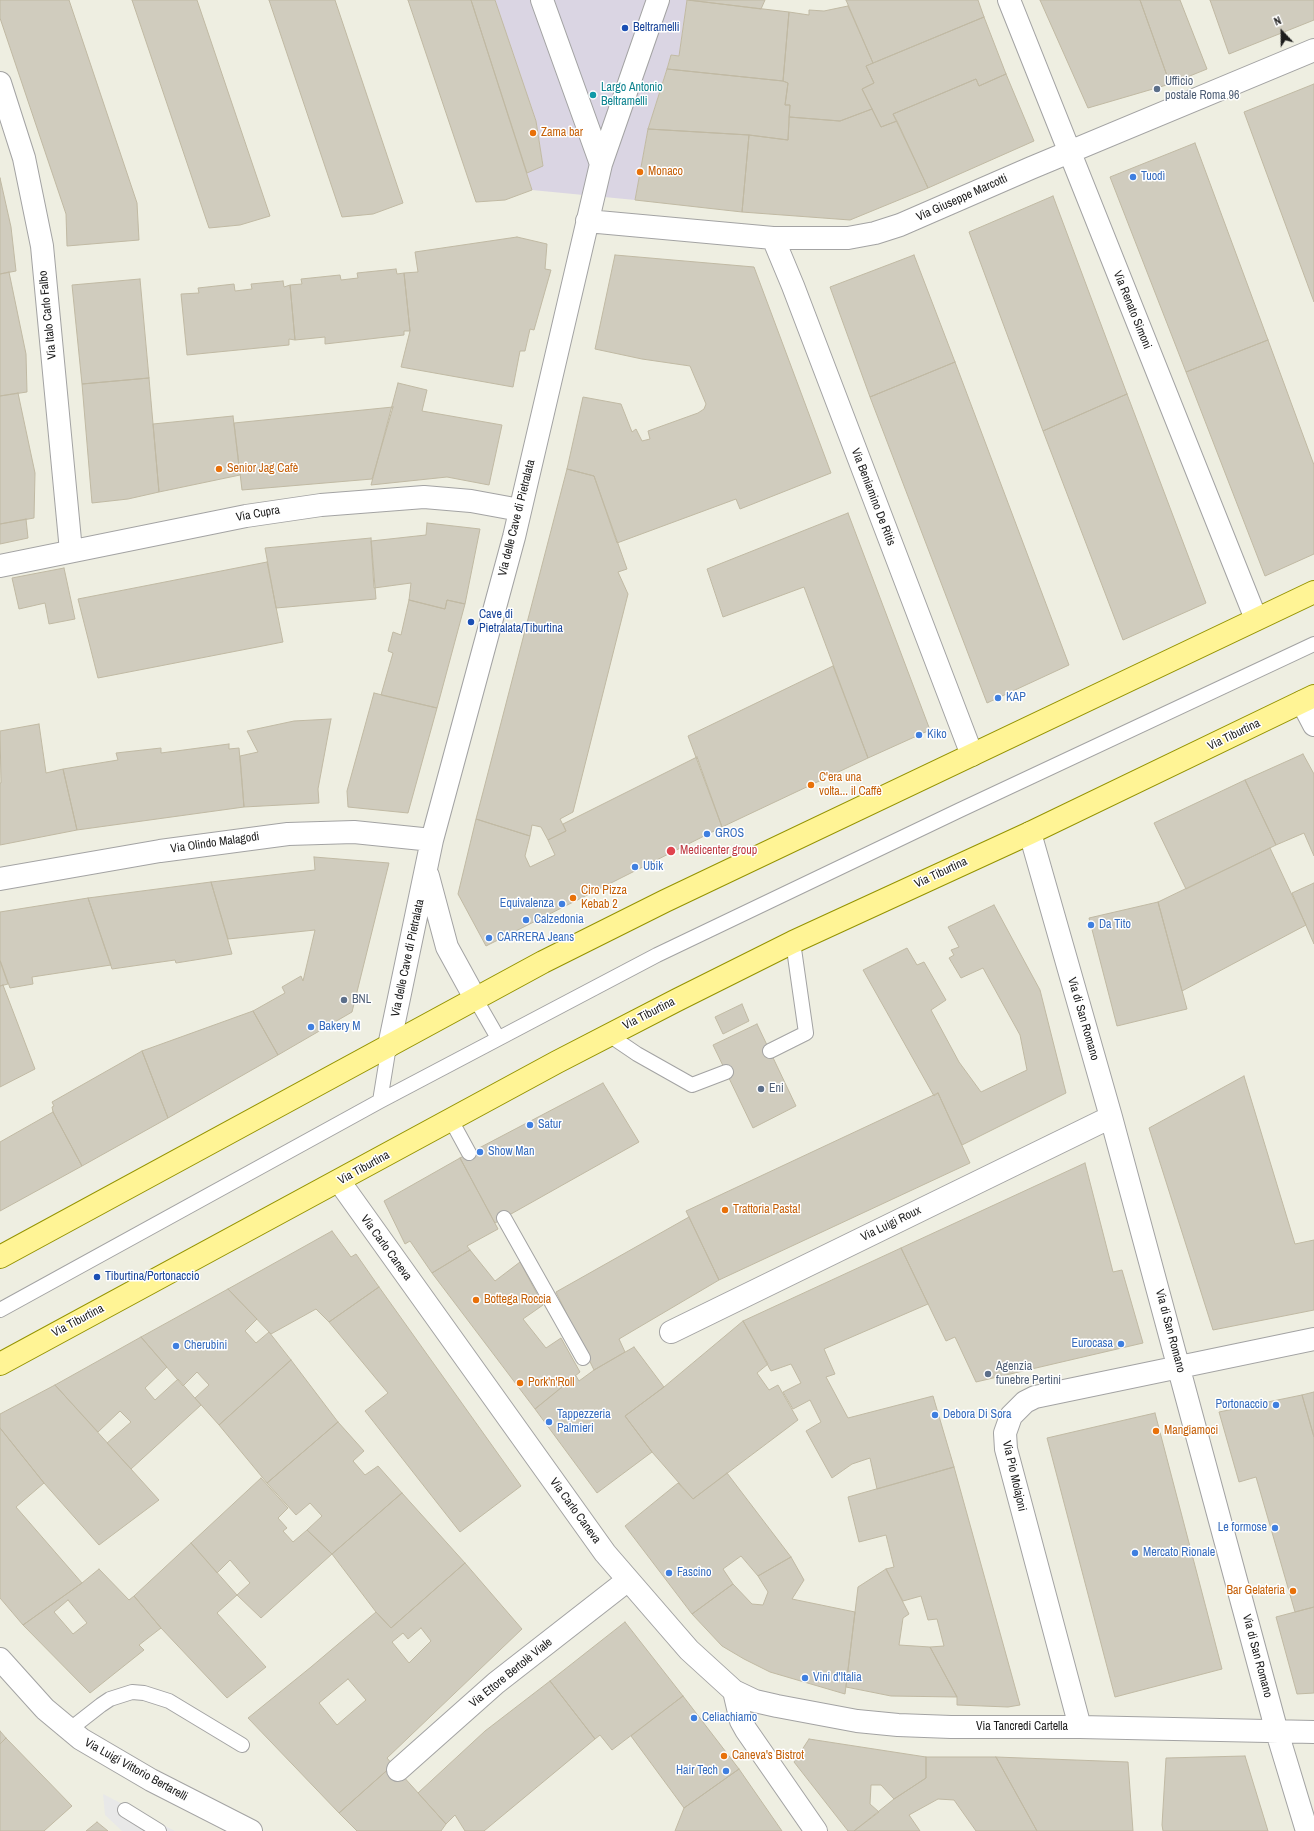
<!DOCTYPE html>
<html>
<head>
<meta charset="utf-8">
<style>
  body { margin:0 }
  #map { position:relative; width:1314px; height:1831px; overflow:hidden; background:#eeeee1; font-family:"Archivo Narrow",sans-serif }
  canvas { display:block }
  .north { position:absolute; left:1262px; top:12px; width:40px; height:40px; -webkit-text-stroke:3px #fff; paint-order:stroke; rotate:338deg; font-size:11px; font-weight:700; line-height:16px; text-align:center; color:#1c1c1c }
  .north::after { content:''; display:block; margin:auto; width:14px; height:18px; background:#1c1c1c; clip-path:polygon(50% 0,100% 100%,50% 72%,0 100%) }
</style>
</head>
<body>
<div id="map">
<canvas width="1314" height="1831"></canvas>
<div class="north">N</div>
</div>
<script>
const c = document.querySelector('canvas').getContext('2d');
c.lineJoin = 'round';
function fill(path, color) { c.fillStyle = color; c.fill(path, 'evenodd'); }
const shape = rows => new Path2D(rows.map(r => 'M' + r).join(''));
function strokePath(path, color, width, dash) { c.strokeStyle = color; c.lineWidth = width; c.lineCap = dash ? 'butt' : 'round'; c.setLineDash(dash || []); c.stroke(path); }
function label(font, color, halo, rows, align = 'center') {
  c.font = font + ' "Archivo Narrow",sans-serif'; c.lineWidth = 3; c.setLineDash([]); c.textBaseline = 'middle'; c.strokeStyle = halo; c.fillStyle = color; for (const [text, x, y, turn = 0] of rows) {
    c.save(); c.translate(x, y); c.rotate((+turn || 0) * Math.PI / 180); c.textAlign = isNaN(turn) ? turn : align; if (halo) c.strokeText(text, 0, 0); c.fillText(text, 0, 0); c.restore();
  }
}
fill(shape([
  [103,1794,175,1831,122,1831,105,1815]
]), '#e8e8e8');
fill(shape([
  [495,0,687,0,679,56,671,55,648,129,635,200,532,190,527,173,543,165,536,121]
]), '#dad5e3');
const building = shape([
  [0,0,69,0,137,203,139,240,67,246,66,214,0,18,0,0],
  [132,0,197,0,270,216,240,225,209,228,132,0],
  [269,0,335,0,403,203,373,214,342,217,269,0],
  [408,0,471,0,532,190,505,200,476,202,408,0],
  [471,0,495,0,536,121,543,166,527,173,471,0],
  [687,0,789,12,783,81,667,69,671,55,679,56,687,0],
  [689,0,765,0,761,9,689,0],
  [846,0,978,0,984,17,873,63,846,0],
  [1040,0,1140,0,1170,84,1088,108,1040,0],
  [1140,0,1180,0,1207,69,1170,84,1140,0],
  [1210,0,1314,0,1314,20,1229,54,1210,0],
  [848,6,873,63,866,66,874,83,862,89,872,109,840,121,789,117,790,105,785,105,788,83,783,81,789,12,809,15,809,10,824,11,848,6],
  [984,17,1006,74,979,86,976,79,893,114,897,121,881,127,862,89,874,83,866,66,984,17],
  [667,69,783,81,788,83,785,105,790,105,788,140,749,135,648,129,667,69],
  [1006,74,1034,141,928,188,893,114,976,79,979,86,1006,74],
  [1314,84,1314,302,1244,112,1314,84],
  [872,109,881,127,897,121,928,188,850,220,742,212,749,135,788,140,789,117,840,121,872,109],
  [648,129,749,135,742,212,635,200,648,129],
  [1195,143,1268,340,1186,372,1110,177,1195,143],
  [0,178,11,227,16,271,0,274,0,178],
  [1053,196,1127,394,1043,431,969,232,1053,196],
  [517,237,547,244,545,269,551,270,534,330,530,329,525,351,520,351,513,387,401,367,410,331,404,273,418,272,415,252,517,237],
  [615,255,754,267,831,473,740,509,736,499,617,543,594,476,567,469,583,397,621,404,632,432,636,429,642,441,650,439,648,431,698,413,704,409,706,404,690,366,642,359,595,349,615,255],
  [914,255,955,362,870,397,830,287,914,255],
  [396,269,397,274,404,273,410,331,404,331,404,335,325,344,325,337,295,340,290,285,302,284,301,279,340,275,341,280,358,278,357,273,396,269],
  [9,272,26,354,27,392,0,396,0,274,9,272],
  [140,279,149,378,82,384,72,285,140,279],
  [283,281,284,287,290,285,295,340,289,339,289,345,187,355,181,294,199,293,198,288,234,284,235,291,252,289,251,284,283,281],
  [1268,340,1314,465,1314,554,1265,576,1186,372,1268,340],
  [955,362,1069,665,987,703,870,397,955,362],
  [149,378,159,492,128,499,92,503,82,384,149,378],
  [398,383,427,390,422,411,502,425,489,485,447,477,371,485,398,383],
  [18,393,35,473,34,518,0,524,0,396,18,393],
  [1127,394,1206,603,1123,640,1043,431,1127,394],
  [393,407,372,479,242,490,234,423,393,407],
  [233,416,240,475,159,492,153,424,233,416],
  [567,469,594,476,627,569,618,572,628,594,573,812,560,819,566,831,548,840,541,827,532,825,530,836,476,819,567,469],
  [848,513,930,730,868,758,804,587,723,617,707,569,848,513],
  [26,519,28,538,0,544,0,524,26,519],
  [427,523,480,529,465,604,447,600,445,609,409,600,411,583,374,588,371,541,426,535,427,523],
  [371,538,376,599,276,608,265,548,371,538],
  [267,562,283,642,98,678,78,599,267,562],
  [64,568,75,619,49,624,45,603,19,609,12,578,64,568],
  [409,600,445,609,447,600,465,604,437,708,381,695,393,653,388,651,393,632,401,635,409,600],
  [833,666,868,758,722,827,688,736,833,666],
  [374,693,437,708,408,813,348,807,347,791,374,693],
  [331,719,318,789,319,803,244,807,240,756,258,752,247,731,294,721,331,719],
  [39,724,46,773,63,769,77,830,0,845,0,783,1,783,0,731,39,724],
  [229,744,229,749,239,748,244,807,77,830,63,769,118,760,116,753,161,748,161,753,229,744],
  [1303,754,1314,774,1314,856,1304,833,1276,845,1245,780,1303,754],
  [697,757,722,827,486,946,458,894,476,819,530,836,525,856,530,867,555,855,548,840,566,831,563,824,697,757],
  [1245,780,1276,845,1186,889,1154,823,1245,780],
  [1270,848,1306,925,1182,991,1158,902,1270,848],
  [314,857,389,863,352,1012,278,1055,253,1011,285,993,282,987,301,976,303,981,315,930,228,939,211,882,315,870,314,857],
  [211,882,232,954,176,963,175,960,112,969,88,898,211,882],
  [1314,883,1314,944,1292,893,1314,883],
  [88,898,111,965,32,977,33,984,10,988,0,960,0,912,88,898],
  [1158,902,1187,1009,1117,1026,1089,918,1158,902],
  [994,905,1040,990,1066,1093,962,1145,938,1093,934,1096,863,970,907,948,917,965,924,962,946,1000,931,1010,959,1062,981,1092,1027,1070,1020,1035,983,968,961,978,949,958,954,955,951,950,959,947,948,927,994,905],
  [0,961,8,984,0,986,0,961],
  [3,985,35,1069,0,1087,0,986,3,985],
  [742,1004,749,1021,723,1034,715,1017,742,1004],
  [253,1011,278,1055,168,1118,142,1051,253,1011],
  [757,1024,796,1106,753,1128,713,1045,757,1024],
  [142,1051,168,1118,82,1166,53,1112,52,1107,54,1106,52,1102,142,1051],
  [1244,1076,1295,1244,1314,1240,1314,1310,1213,1330,1149,1128,1244,1076],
  [603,1083,639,1142,495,1223,460,1158,603,1083],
  [938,1093,970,1163,719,1280,686,1211,938,1093],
  [53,1112,82,1166,0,1211,0,1142,53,1112],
  [460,1158,498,1229,467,1246,470,1250,432,1273,410,1241,405,1244,384,1201,460,1158],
  [1085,1163,1113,1272,1122,1270,1143,1343,976,1382,955,1337,946,1341,901,1248,1085,1163],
  [689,1217,719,1280,619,1339,625,1352,594,1370,556,1292,689,1217],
  [332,1231,351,1257,356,1254,379,1287,329,1322,316,1309,271,1334,228,1289,332,1231],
  [901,1248,928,1304,824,1349,835,1374,826,1377,848,1418,933,1396,954,1467,877,1489,870,1458,852,1464,832,1478,806,1431,821,1422,810,1400,793,1409,783,1392,801,1383,791,1364,771,1371,743,1321,901,1248],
  [470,1250,495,1281,520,1262,543,1305,523,1319,546,1348,561,1338,580,1372,535,1409,432,1273,470,1250],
  [379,1287,521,1486,460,1532,365,1411,388,1393,329,1322,379,1287],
  [228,1289,257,1319,245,1331,256,1343,269,1332,291,1360,219,1425,195,1398,209,1385,197,1372,183,1386,141,1337,228,1289],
  [743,1321,768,1364,757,1373,769,1390,778,1385,798,1420,693,1499,652,1452,625,1416,664,1387,743,1321],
  [141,1337,167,1367,145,1388,155,1400,178,1379,201,1405,131,1469,107,1443,131,1422,120,1411,98,1432,55,1385,141,1337],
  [634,1347,664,1387,625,1416,652,1452,597,1493,535,1409,576,1376,579,1381,594,1370,634,1347],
  [291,1360,338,1422,267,1483,219,1425,291,1360],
  [55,1385,159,1500,99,1545,44,1483,0,1428,0,1414,55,1385],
  [1314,1392,1314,1437,1302,1395,1314,1392],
  [1302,1395,1314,1437,1314,1607,1295,1612,1256,1477,1239,1482,1219,1412,1302,1395],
  [1155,1413,1222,1669,1115,1697,1047,1438,1155,1413],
  [338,1422,364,1451,353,1461,365,1475,378,1466,402,1493,332,1554,307,1530,322,1516,310,1503,296,1515,267,1483,338,1422],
  [0,1428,44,1483,16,1507,82,1583,23,1625,0,1598,0,1428],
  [954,1467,1020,1705,1008,1707,957,1705,957,1697,930,1647,944,1646,937,1619,928,1620,921,1596,903,1601,886,1569,894,1567,886,1535,859,1542,848,1497,954,1467],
  [727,1473,791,1557,758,1576,741,1556,723,1569,733,1584,692,1614,625,1526,678,1483,693,1499,727,1473],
  [261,1478,288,1508,278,1518,287,1528,283,1531,293,1542,307,1530,332,1554,261,1618,237,1595,250,1583,230,1560,217,1573,191,1543,261,1478],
  [402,1493,465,1563,391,1628,376,1612,332,1554,402,1493],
  [191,1543,237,1595,217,1613,266,1667,227,1698,161,1628,134,1596,191,1543],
  [791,1557,804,1580,792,1599,855,1612,845,1694,770,1672,744,1659,722,1646,692,1614,733,1584,752,1604,763,1605,768,1592,758,1576,791,1557],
  [465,1563,522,1629,387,1758,393,1765,339,1813,248,1718,311,1667,376,1612,391,1628,465,1563],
  [421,1628,431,1641,409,1663,392,1642,403,1633,408,1639,421,1628],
  [348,1679,366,1700,337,1725,319,1703,348,1679],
  [99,1569,129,1600,134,1596,161,1628,139,1645,144,1650,90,1693,23,1625,82,1583,99,1569],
  [68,1600,87,1623,73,1634,54,1612,68,1600],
  [886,1569,909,1614,903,1618,899,1645,930,1647,957,1697,891,1696,846,1687,858,1587,886,1569],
  [1314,1607,1314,1693,1297,1694,1276,1617,1314,1607],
  [625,1622,683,1696,612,1750,600,1735,595,1739,550,1681,625,1622],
  [550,1681,595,1739,484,1831,465,1831,455,1815,446,1824,418,1793,485,1731,550,1681],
  [683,1696,739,1769,684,1808,631,1736,683,1696],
  [0,1731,6,1738,0,1744,0,1731],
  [6,1738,72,1806,44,1831,0,1831,0,1744,6,1738],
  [809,1739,926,1757,926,1778,894,1799,881,1785,871,1785,870,1804,879,1812,854,1831,848,1831,794,1762,809,1739],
  [1245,1756,1268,1831,1163,1831,1162,1825,1166,1758,1245,1756],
  [926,1757,996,1757,1037,1831,976,1831,954,1800,938,1799,909,1815,920,1831,854,1831,894,1799,926,1778,926,1757],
  [996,1757,1128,1762,1133,1831,1037,1831,996,1757],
  [393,1765,446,1824,441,1831,357,1831,339,1813,393,1765],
  [739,1769,782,1831,675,1831,684,1808,739,1769],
  [97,1822,108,1831,86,1831,97,1822]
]);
fill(building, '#d0ccbe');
strokePath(building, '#c0b9a3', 1);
const service = shape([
  [475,998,498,1038],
  [609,1035,637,1054,692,1085,726,1072],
  [770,1051,806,1033,793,942],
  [380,1101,389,1046],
  [451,1120,469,1153],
  [504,1218,583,1358],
  [0,1310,380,1101,657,955,960,810,1314,644],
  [69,1730,101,1705,110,1699,132,1692,144,1693,169,1701,242,1745],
  [125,1810,159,1831]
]);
const minor = shape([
  [542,0,601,164],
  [1009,0,1256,619],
  [0,83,24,158,42,246,71,551],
  [587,221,773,238,848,238,875,233,900,225,1031,168,1314,50],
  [773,238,793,286,972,755],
  [0,566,246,516,321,505,424,497,471,501,520,510],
  [1302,702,1314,725],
  [1030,833,1111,1117,1277,1732,1307,1831],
  [428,876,447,947,475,998],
  [0,879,160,851,288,834,354,832,432,840],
  [389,1046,432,840,514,537,601,164,658,0],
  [339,1181,605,1553,689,1650,734,1691,755,1701,777,1706,857,1721,898,1725,951,1727,1080,1727,1314,1732],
  [671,1332,1111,1117],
  [0,1659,45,1709,81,1739,151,1780,251,1831],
  [734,1691,741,1721,746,1730,816,1831],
  [1080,1727,1006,1449,1005,1433,1011,1416,1025,1402,1035,1397,1314,1339],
  [398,1770,496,1683,628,1580]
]);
const primary = shape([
  [0,1257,543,962,665,901,1314,592],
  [0,1364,557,1062,677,1000,793,942,1030,833,1314,696]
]);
strokePath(service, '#a3a3a3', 16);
strokePath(minor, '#a3a3a3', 24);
strokePath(primary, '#949300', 24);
strokePath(service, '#fff', 14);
strokePath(minor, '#fff', 22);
strokePath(primary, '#fff495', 22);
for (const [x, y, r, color] of [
  [625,28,4,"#1a4fb4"],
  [1157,89,4,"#5c6f8a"],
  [593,95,4,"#0f9aa8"],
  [533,133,4,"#e8710a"],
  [640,172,4,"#e8710a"],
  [1133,177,4,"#3f7fe0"],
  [219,469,4,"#e8710a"],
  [471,622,4,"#1a4fb4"],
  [998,698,4,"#3f7fe0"],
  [919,735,4,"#3f7fe0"],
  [811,785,4,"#e8710a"],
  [707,834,4,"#3f7fe0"],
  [671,851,5,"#e0444e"],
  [635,867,4,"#3f7fe0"],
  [573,898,4,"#e8710a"],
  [562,904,4,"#3f7fe0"],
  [526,920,4,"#3f7fe0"],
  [1091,925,4,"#3f7fe0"],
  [489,938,4,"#3f7fe0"],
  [344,1000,4,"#5c6f8a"],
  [311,1027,4,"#3f7fe0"],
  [761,1089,4,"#5c6f8a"],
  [530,1125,4,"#3f7fe0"],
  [480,1152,4,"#3f7fe0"],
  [725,1210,4,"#e8710a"],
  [97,1277,4,"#1a4fb4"],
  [476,1300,4,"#e8710a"],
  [1121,1344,4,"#3f7fe0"],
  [176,1346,4,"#3f7fe0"],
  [988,1374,4,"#5c6f8a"],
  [520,1383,4,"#e8710a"],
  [1276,1405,4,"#3f7fe0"],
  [935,1415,4,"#3f7fe0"],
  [549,1422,4,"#3f7fe0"],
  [1156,1431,4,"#e8710a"],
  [1275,1528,4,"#3f7fe0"],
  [1135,1553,4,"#3f7fe0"],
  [669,1573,4,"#3f7fe0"],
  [1293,1591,4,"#e8710a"],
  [805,1678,4,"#3f7fe0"],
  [694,1718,4,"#3f7fe0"],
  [724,1756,4,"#e8710a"],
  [726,1771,4,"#3f7fe0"]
]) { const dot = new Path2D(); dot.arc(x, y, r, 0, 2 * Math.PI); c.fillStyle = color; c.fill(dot); strokePath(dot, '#fff', 1.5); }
label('12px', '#164399', '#fff', [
  ["Beltramelli",633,28],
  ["Cave di",479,615],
  ["Pietralata/Tiburtina",479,629],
  ["Tiburtina/Portonaccio",105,1277]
], 'left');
label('12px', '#4e5e75', '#fff', [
  ["Ufficio",1165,82],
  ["postale Roma 96",1165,96],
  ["BNL",352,1000],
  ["Eni",769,1089],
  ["Agenzia",996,1367],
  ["funebre Pertini",996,1381]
], 'left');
label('12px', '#0d838f', '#fff', [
  ["Largo Antonio",601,88],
  ["Beltramelli",601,102]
], 'left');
label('12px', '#c56008', '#fff', [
  ["Zama bar",541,133],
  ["Monaco",648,172],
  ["Senior Jag Cafè",227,469],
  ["C'era una",819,778],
  ["volta... il Caffè",819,792],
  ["Ciro Pizza",581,891],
  ["Kebab 2",581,905],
  ["Trattoria Pasta!",733,1210],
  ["Bottega Roccia",484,1300],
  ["Pork'n'Roll",528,1383],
  ["Mangiamoci",1164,1431],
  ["Bar Gelateria",1285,1591,"right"],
  ["Caneva's Bistrot",732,1756]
], 'left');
label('12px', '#366cbe', '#fff', [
  ["Tuodì",1141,177],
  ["KAP",1006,698],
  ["Kiko",927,735],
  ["GROS",715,834],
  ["Ubik",643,867],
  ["Equivalenza",554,904,"right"],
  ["Calzedonia",534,920],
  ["Da Tito",1099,925],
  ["CARRERA Jeans",497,938],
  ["Bakery M",319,1027],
  ["Satur",538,1125],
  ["Show Man",488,1152],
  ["Eurocasa",1113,1344,"right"],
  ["Cherubini",184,1346],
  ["Portonaccio",1268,1405,"right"],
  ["Tappezzeria",557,1415],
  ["Palmieri",557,1429],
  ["Debora Di Sora",943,1415],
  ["Le formose",1267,1528,"right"],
  ["Mercato Rionale",1143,1553],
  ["Fascino",677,1573],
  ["Vini d'Italia",813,1678],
  ["Celiachiamo",702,1718],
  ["Hair Tech",718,1771,"right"]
], 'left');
label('12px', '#1c1c1c', '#fff', [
  ["Via Giuseppe Marcotti",962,198,-24],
  ["Via Renato Simoni",1132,310,68],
  ["Via Italo Carlo Falbo",48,315,-96],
  ["Via Beniamino De Ritis",873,497,69],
  ["Via Cupra",258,514,-10],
  ["Via delle Cave di Pietralata",517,518,-76],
  ["Via Tiburtina",1234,735,-26],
  ["Via Olindo Malagodi",215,843,-8],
  ["Via Tiburtina",941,873,-25],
  ["Via delle Cave di Pietralata",408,958,-78],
  ["Via Tiburtina",649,1014,-27],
  ["Via di San Romano",1083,1019,74],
  ["Via Tiburtina",364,1168,-29],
  ["Via Luigi Roux",891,1224,-26],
  ["Via Carlo Caneva",386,1248,54],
  ["Via Tiburtina",78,1321,-28],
  ["Via di San Romano",1170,1331,75],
  ["Via Pio Molajoni",1014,1476,77],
  ["Via Carlo Caneva",575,1511,54],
  ["Via di San Romano",1257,1656,75],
  ["Via Ettore Bertolè Viale",511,1673,-39],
  ["Via Tancredi Cartella",1022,1727],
  ["Via Luigi Vittorio Bertarelli",136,1770,29]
]);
label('12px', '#be3a42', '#fff', [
  ["Medicenter group",680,851]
], 'left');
</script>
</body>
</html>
